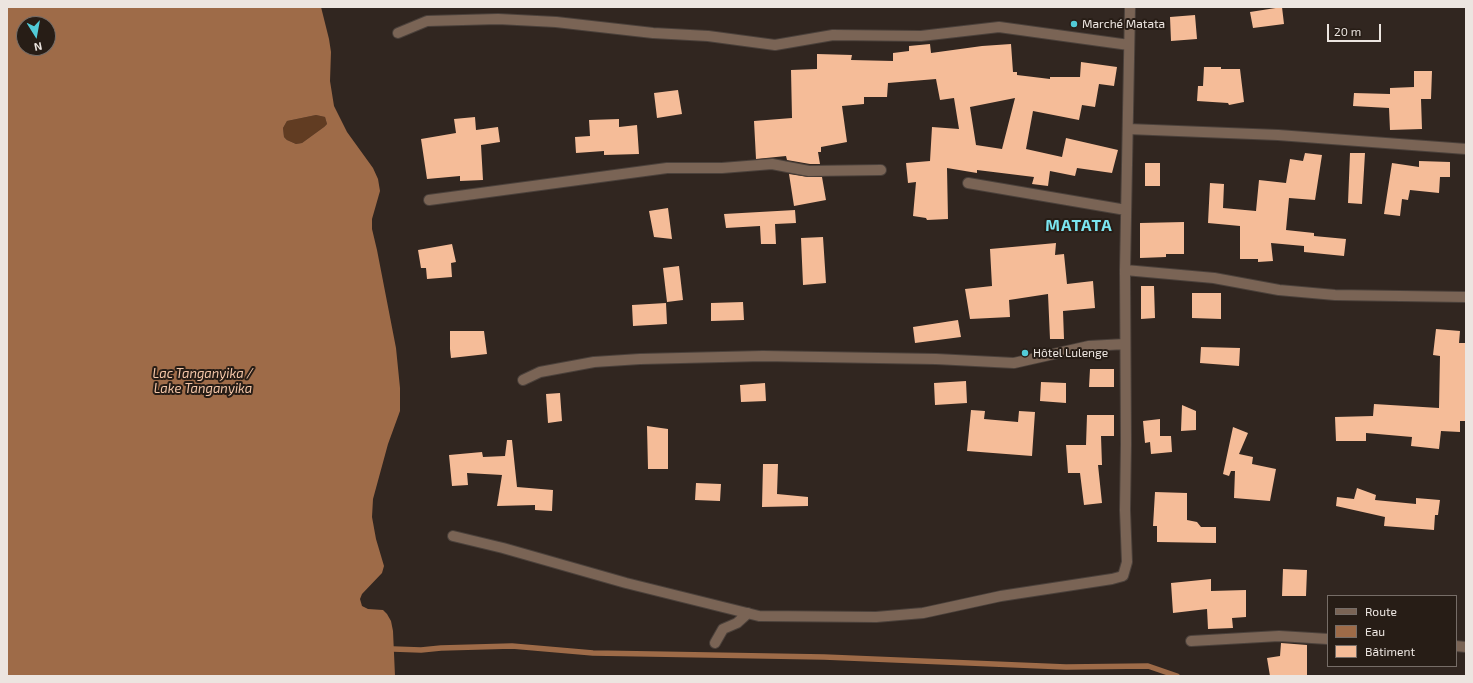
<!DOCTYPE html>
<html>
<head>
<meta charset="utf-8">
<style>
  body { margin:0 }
  #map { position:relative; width:1473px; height:683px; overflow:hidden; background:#312620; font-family:"Exo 2",sans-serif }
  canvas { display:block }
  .frame { position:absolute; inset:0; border:8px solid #ece5e0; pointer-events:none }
  .legend { position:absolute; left:1327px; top:595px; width:130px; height:72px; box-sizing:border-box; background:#271d16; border:1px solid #766d67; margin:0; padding:5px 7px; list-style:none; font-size:12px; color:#ece5e0 }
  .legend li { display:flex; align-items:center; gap:8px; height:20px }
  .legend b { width:20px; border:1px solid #766d67 }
  .north { position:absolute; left:16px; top:16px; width:40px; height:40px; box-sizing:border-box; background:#271d16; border:1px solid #766d67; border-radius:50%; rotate:169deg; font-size:11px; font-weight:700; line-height:16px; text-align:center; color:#ece5e0 }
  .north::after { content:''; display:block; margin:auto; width:14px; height:18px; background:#52cbd7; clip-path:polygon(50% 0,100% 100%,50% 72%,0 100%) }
  .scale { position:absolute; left:1327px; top:24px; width:54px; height:18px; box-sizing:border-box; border:2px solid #ece5e0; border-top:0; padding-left:5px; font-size:12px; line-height:14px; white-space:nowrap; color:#ece5e0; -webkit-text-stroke:3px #271d16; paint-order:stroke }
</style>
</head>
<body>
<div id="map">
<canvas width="1473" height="683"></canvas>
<div class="frame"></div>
<ul class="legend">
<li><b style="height:5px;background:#7a6455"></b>Route</li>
<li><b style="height:11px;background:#9e6b48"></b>Eau</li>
<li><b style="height:11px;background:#f5bc98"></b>Bâtiment</li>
</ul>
<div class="north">N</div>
<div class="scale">20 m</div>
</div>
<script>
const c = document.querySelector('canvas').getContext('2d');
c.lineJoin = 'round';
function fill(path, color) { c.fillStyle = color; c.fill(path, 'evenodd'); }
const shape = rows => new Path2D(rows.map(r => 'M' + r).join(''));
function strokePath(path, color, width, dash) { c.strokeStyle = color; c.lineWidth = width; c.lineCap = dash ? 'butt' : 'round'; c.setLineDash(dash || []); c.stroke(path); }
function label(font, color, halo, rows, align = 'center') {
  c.font = font + ' "Exo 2",sans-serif'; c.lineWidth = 4; c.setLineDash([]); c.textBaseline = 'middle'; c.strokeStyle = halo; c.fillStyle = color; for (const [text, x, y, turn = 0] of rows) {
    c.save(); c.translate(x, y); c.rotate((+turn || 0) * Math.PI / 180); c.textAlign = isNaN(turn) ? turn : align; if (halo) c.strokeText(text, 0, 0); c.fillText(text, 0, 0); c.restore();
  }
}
fill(shape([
  [316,115,325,117,327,124,324,127,302,143,296,144,287,140,284,137,283,128,287,121]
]), '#613c22');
fill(shape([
  [7,7,321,7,329,39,331,52,330,81,334,106,347,132,373,168,378,179,380,191,372,219,372,229,377,250,396,348,400,388,400,411,388,444,373,499,372,517,376,539,384,566,382,573,362,594,360,599,362,606,368,609,383,610,387,614,391,621,393,631,395,676,7,676],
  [24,24,48,24,48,48,24,48],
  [316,115,325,117,327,124,324,127,302,143,296,144,287,140,284,137,283,128,287,121]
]), '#9e6b48');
strokePath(shape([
  [393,649,421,650,441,648,512,646,593,653,824,657,1066,667,1148,666,1177,676]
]), '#9e6b48', 5.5);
fill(shape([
  [1282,7,1284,24,1253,28,1250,12],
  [1195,15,1197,39,1171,41,1170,17],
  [930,44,931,53,982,46,1011,44,1013,72,1017,72,1017,75,1050,79,1050,77,1080,77,1081,62,1117,67,1114,86,1099,84,1095,107,1082,105,1079,120,1033,111,1026,149,1062,157,1066,138,1118,150,1112,173,1077,168,1075,176,1050,171,1048,186,1032,184,1034,177,977,170,977,173,947,168,948,219,927,220,926,218,913,216,916,182,908,183,906,163,930,161,932,127,959,129,954,98,940,100,936,79,888,83,887,97,864,97,864,104,842,106,847,142,821,147,821,152,818,152,820,164,810,164,787,160,786,156,756,159,754,121,792,118,791,70,817,69,817,54,852,55,851,60,893,61,893,53,909,51,909,46],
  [1015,98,1002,149,976,145,970,107],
  [1204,67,1221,67,1221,69,1240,69,1244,102,1229,105,1228,103,1197,101,1198,86,1203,86],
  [1414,71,1432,71,1431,99,1421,99,1422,129,1390,130,1389,108,1353,106,1354,93,1390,94,1390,88,1414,87],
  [678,90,682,114,657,118,654,93],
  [475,117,476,130,498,127,500,142,481,145,483,180,460,181,460,176,427,179,421,139,456,133,454,119],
  [619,119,619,127,637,125,639,154,604,155,604,151,576,153,575,137,590,136,589,120],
  [1305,153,1322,155,1315,200,1289,198,1286,230,1314,233,1314,236,1346,239,1344,256,1304,252,1304,246,1271,243,1273,261,1258,262,1258,259,1240,259,1240,226,1208,223,1210,183,1224,184,1223,208,1256,211,1259,180,1286,183,1290,159,1303,161],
  [1350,153,1365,153,1362,204,1348,203],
  [1419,161,1450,162,1450,177,1440,177,1439,193,1410,190,1408,200,1402,199,1400,216,1384,214,1392,163,1419,167],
  [1145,163,1160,163,1160,186,1145,186],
  [789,174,808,177,822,177,826,200,794,206],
  [668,208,672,239,654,237,649,211],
  [795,210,796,223,775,224,776,244,761,244,760,226,726,228,724,214],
  [1184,222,1184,254,1166,254,1166,257,1140,258,1140,223],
  [823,237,826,283,803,285,801,238],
  [1056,243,1055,255,1064,254,1067,284,1093,281,1095,308,1063,311,1064,339,1050,339,1048,294,1009,300,1010,317,970,319,965,289,992,286,990,249],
  [452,244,456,262,451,263,452,277,427,279,426,268,421,268,418,250],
  [679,266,683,300,667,302,663,268],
  [1141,286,1154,286,1155,318,1141,319],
  [1192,293,1221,293,1221,319,1192,318],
  [743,302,744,320,711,321,711,303],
  [666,303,667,324,633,326,632,305],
  [958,320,961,337,915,343,913,327],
  [1436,329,1460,331,1459,343,1466,343,1466,421,1460,421,1460,432,1441,431,1439,449,1411,446,1412,437,1366,433,1366,441,1336,441,1335,417,1373,416,1374,404,1439,408,1440,356,1433,355],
  [450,331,484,331,487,354,451,358,450,349],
  [1201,347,1240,348,1239,366,1200,363],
  [1090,369,1114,369,1114,387,1089,387],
  [966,381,967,403,935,405,934,383],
  [1041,382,1066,383,1066,403,1040,401],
  [765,383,766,401,741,402,740,385],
  [560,393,562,421,548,423,546,394],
  [1182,405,1196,411,1196,430,1181,431],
  [971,410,985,411,984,419,1018,422,1019,411,1035,412,1032,456,967,451],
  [1087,415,1114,415,1114,436,1101,436,1102,465,1098,465,1102,503,1084,505,1080,473,1068,473,1066,445,1086,445],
  [1160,419,1160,436,1171,436,1172,452,1151,454,1150,442,1145,443,1143,421],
  [647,426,668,429,668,469,648,469],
  [1233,427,1248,433,1239,454,1253,457,1252,464,1276,469,1270,501,1234,498,1235,471,1231,471,1229,476,1223,474],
  [507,440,512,440,517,487,553,490,552,511,535,510,535,505,497,506,502,475,467,473,468,485,452,486,449,455,482,452,483,457,505,456],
  [763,464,778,464,777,494,808,497,808,506,762,507],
  [696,483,721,484,720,501,695,500],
  [1357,488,1376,495,1375,500,1416,504,1416,498,1440,500,1438,515,1435,515,1434,530,1384,526,1385,517,1336,506,1337,497,1354,499],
  [1155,492,1187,493,1187,520,1197,522,1201,527,1216,527,1216,543,1157,542,1157,526,1153,526],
  [1283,569,1307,570,1306,596,1282,596],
  [1211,579,1211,591,1246,590,1246,617,1232,618,1233,628,1208,629,1207,609,1173,613,1171,583],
  [1281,643,1307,645,1307,676,1270,676,1267,658,1280,656]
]), '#f5bc98');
const minor = shape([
  [398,33,427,21,498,19,556,22,653,33,708,36,775,45,833,35,921,36,999,27,1129,45],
  [1128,129,1278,135,1466,149],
  [968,183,1126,210],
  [429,200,667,168,722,168,772,164,809,171,881,170],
  [1125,270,1214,278,1279,290,1335,295,1466,297],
  [523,380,540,372,594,362,640,359,763,356,936,359,1014,363,1089,346,1125,344],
  [453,536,503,548,626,583,759,616,876,617,923,613,1001,596,1112,579,1123,576,1127,562,1125,510,1126,444,1125,270,1130,7],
  [1191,641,1279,636,1328,639],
  [715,643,723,629,737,623,748,613],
  [1456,646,1466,647]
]);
strokePath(minor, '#4b413b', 12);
strokePath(minor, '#7a6455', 10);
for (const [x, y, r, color] of [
  [1074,24,4,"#52cbd7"],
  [1025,353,4,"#52cbd7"]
]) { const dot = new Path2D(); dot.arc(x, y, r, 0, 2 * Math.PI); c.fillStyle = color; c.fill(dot); strokePath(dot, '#271d16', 1.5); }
label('12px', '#ece5e0', '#271d16', [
  ["Marché Matata",1082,24],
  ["Hôtel Lulenge",1033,353]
], 'left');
label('italic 13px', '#f4c6a8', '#271d16', [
  ["Lac Tanganyika /",203,374],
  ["Lake Tanganyika",203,389]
]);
c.letterSpacing = '1px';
label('bold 16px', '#7be6f1', '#271d16', [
  ["MATATA",1079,226]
]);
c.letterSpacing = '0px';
</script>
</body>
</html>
